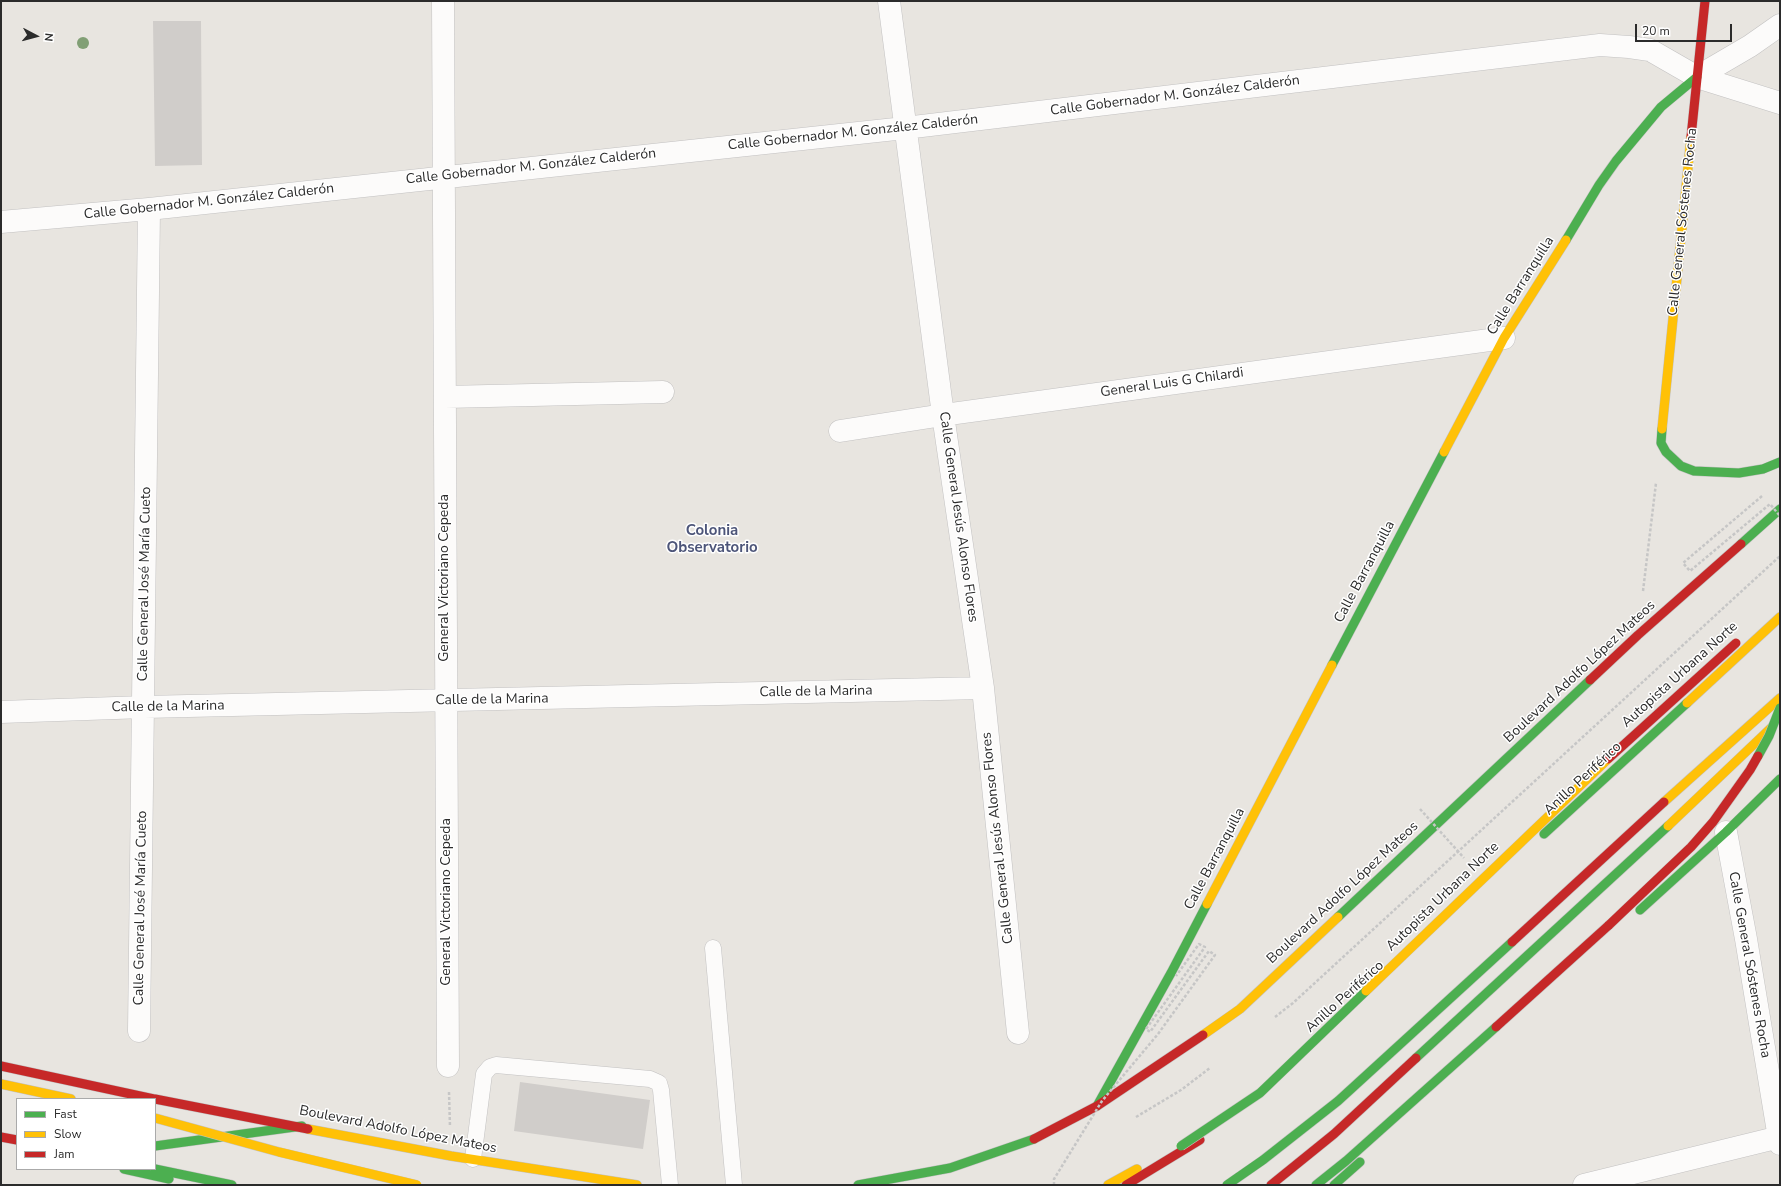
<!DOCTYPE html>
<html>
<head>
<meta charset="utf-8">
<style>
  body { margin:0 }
  #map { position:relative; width:1781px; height:1186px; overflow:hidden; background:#e8e5e0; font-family:"Nunito Sans",sans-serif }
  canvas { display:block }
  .frame { position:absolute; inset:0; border:2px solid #2b2b2b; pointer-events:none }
  .legend { position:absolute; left:16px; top:1098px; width:140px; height:72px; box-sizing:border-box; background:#fff; border:1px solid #aaa; margin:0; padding:5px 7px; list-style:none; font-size:12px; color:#2b2b2b }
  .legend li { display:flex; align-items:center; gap:8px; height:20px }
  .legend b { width:20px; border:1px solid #aaa }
  .north { position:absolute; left:16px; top:16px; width:40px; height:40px; -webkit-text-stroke:3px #fff; paint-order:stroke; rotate:96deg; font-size:11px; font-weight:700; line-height:16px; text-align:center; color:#2b2b2b }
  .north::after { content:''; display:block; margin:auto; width:14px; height:18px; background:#2b2b2b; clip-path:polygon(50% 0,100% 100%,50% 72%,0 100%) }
  .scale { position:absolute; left:1635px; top:24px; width:97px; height:18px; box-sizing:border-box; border:2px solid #2b2b2b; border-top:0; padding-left:5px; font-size:12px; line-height:14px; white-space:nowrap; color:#2b2b2b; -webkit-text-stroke:3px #fff; paint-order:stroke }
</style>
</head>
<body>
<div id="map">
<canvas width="1781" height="1186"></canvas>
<div class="frame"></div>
<ul class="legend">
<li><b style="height:5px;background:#4caf50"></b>Fast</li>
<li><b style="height:5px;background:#ffc107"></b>Slow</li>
<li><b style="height:5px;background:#c62828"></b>Jam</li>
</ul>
<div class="north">N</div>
<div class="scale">20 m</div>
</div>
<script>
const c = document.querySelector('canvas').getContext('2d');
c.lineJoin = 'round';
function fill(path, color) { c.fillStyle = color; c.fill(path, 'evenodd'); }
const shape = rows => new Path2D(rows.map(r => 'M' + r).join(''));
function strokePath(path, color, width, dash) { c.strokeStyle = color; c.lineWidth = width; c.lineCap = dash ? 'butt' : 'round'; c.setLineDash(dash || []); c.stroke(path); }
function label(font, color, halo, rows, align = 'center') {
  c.font = font + ' "Nunito Sans",sans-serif'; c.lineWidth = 3; c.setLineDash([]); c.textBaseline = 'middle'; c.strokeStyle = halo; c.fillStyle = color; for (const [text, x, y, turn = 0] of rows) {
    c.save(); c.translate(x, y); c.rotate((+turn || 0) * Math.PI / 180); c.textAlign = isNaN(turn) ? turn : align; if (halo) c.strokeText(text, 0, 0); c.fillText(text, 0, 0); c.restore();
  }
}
fill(shape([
  [153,21,201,21,202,165,155,166],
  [520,1082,650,1100,643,1149,514,1131]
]), '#d0cdca');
const lane = shape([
  [713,948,734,1185],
  [473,1159,484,1074,490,1067,496,1065,650,1079,659,1083,661,1090,670,1185]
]);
const street = shape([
  [443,1,448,1066],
  [889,1,943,415,983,688,1018,1033],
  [1697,77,1750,46,1780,25],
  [1,222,149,209,905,128,1600,45,1629,47,1650,50,1697,77,1780,103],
  [445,397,663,392],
  [840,431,943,415,1504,338],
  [1,712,144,707,983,688],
  [1726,832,1746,939,1780,1144],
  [139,1031,149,209],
  [1584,1185,1780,1137]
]);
const fast = shape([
  [1566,240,1599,185,1616,161,1661,107,1697,77],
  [1662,429,1661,443,1666,452,1681,466,1694,471,1739,473,1763,469,1780,462],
  [1741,544,1780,509],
  [1332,665,1444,452],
  [1544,834,1687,703],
  [1640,910,1726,832,1780,779],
  [1338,917,1590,680],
  [1416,1058,1668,826],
  [1097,1106,1171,973,1207,904],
  [155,1146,302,1126],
  [124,1169,169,1179],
  [155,1169,232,1185],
  [858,1185,950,1168,1034,1139],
  [1227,1185,1263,1160,1338,1101,1512,942],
  [1316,1185,1346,1161,1496,1027],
  [1334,1185,1360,1162]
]);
const slow = shape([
  [1662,429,1691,137],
  [1444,452,1504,338,1566,240],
  [1687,703,1780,617],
  [1664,802,1780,698],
  [1668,826,1772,727],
  [1207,904,1332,665],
  [1203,1035,1240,1009,1338,917],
  [1,1084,71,1099],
  [308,1129,451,1156,637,1185],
  [1108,1185,1137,1169]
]);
const jam = shape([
  [1691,137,1705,1],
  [1590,680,1638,635,1741,544],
  [1512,942,1664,802],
  [1496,1027,1609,925],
  [1,1066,154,1099],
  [155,1099,308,1129],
  [1,1137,17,1140],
  [1034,1139,1097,1106,1203,1035],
  [1126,1185,1200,1140],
  [1271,1185,1334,1134,1416,1058]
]);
strokePath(lane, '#c2c1c1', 17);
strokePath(street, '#c2c1c1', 23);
strokePath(fast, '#c2c1c1', 10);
strokePath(slow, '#c2c1c1', 10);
strokePath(jam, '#c2c1c1', 10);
strokePath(shape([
  [1643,591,1656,483],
  [1275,1017,1293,1003,1780,556],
  [449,1092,450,1127],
  [1136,1117,1181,1090,1210,1068]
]), '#c6c6c6', 2.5, [3, 2]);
strokePath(lane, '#fcfbfa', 16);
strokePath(street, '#fcfbfa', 22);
strokePath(fast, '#4caf50', 9);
strokePath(slow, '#ffc107', 9);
strokePath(jam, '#c62828', 9);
const fastBridge = shape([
  [1758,756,1769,736,1780,708],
  [1181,1146,1260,1093,1366,991]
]);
const slowBridge = shape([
  [1366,991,1608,759],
  [155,1118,279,1152,417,1185]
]);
const jamBridge = shape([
  [1608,759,1736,643],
  [1609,925,1691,847,1713,822,1750,770,1758,756]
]);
strokePath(fastBridge, '#c5c3c1', 10, []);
strokePath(slowBridge, '#c5c3c1', 10, []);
strokePath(jamBridge, '#c5c3c1', 10, []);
strokePath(shape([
  [1762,496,1683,563,1690,571,1770,504,1780,516],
  [1420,809,1464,858],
  [1054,1185,1054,1179,1102,1101,1158,1034,1215,955,1209,951,1150,1032,1146,1029,1205,947,1199,944,1176,976]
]), '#c6c6c6', 2.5, [3, 2]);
strokePath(fastBridge, '#4caf50', 9);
strokePath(slowBridge, '#ffc107', 9);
strokePath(jamBridge, '#c62828', 9);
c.fillStyle = '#819f75';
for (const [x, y] of [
  [83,43]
]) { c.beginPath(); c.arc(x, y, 6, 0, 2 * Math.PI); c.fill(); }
label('14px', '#2b2b2b', '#fff', [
  ["Calle Gobernador M. González Calderón",1175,96,-7],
  ["Calle Gobernador M. González Calderón",853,133,-6],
  ["Calle Gobernador M. González Calderón",531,167,-6],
  ["Calle Gobernador M. González Calderón",209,202,-6],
  ["Calle General Sóstenes Rocha",1683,222,-84],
  ["Calle Barranquilla",1521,286,-58],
  ["General Luis G Chilardi",1172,383,-8],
  ["Calle General Jesús Alonso Flores",958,517,82],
  ["Calle Barranquilla",1365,572,-62],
  ["General Victoriano Cepeda",445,578,-90],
  ["Calle General José María Cueto",145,584,-89],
  ["Boulevard Adolfo López Mateos",1580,672,-43],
  ["Autopista Urbana Norte",1680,675,-42],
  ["Calle de la Marina",816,692,-1],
  ["Calle de la Marina",492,700,-1],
  ["Calle de la Marina",168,707,-1],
  ["Anillo Periférico",1583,779,-43],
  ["Calle General Jesús Alonso Flores",998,838,-96],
  ["Calle Barranquilla",1215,859,-62],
  ["Boulevard Adolfo López Mateos",1343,893,-43],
  ["Autopista Urbana Norte",1443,897,-44],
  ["General Victoriano Cepeda",447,902,-90],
  ["Calle General José María Cueto",141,908,-89],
  ["Calle General Sóstenes Rocha",1749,965,80],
  ["Anillo Periférico",1345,997,-42],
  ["Boulevard Adolfo López Mateos",398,1130,11]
]);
label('bold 15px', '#4d5579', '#fff', [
  ["Colonia",712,531],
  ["Observatorio",712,548]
]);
</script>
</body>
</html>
